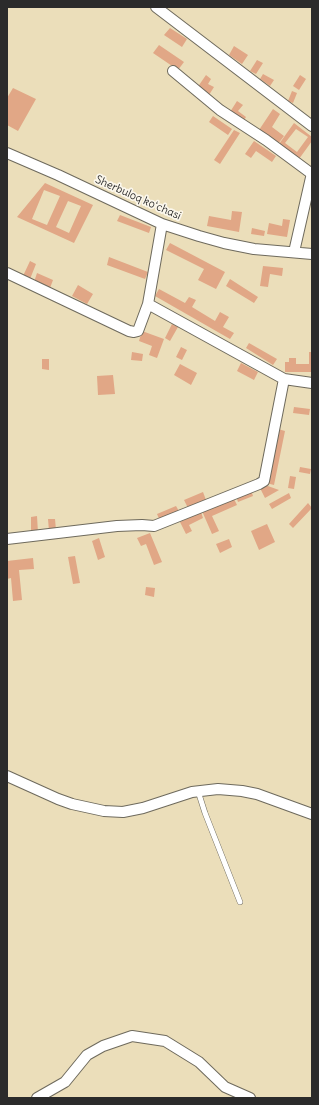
<!DOCTYPE html>
<html>
<head>
<meta charset="utf-8">
<style>
  body { margin:0 }
  #map { position:relative; width:319px; height:1105px; overflow:hidden; background:#ebdeba; font-family:Delius,sans-serif }
  canvas { display:block }
  .frame { position:absolute; inset:0; border:8px solid #2b2b2b; pointer-events:none }
</style>
</head>
<body>
<div id="map">
<canvas width="319" height="1105"></canvas>
<div class="frame"></div>
</div>
<script>
const c = document.querySelector('canvas').getContext('2d');
c.lineJoin = 'round';
function fill(path, color) { c.fillStyle = color; c.fill(path, 'evenodd'); }
const shape = rows => new Path2D(rows.map(r => 'M' + r).join(''));
function strokePath(path, color, width, dash) { c.strokeStyle = color; c.lineWidth = width; c.lineCap = dash ? 'butt' : 'round'; c.setLineDash(dash || []); c.stroke(path); }
function label(font, color, halo, rows, align = 'center') {
  c.font = font + ' Delius,sans-serif'; c.lineWidth = 3.5; c.setLineDash([]); c.textBaseline = 'middle'; c.strokeStyle = halo; c.fillStyle = color; for (const [text, x, y, turn = 0] of rows) {
    c.save(); c.translate(x, y); c.rotate((+turn || 0) * Math.PI / 180); c.textAlign = isNaN(turn) ? turn : align; if (halo) c.strokeText(text, 0, 0); c.fillText(text, 0, 0); c.restore();
  }
}
fill(shape([
  [170,28,187,39,182,47,164,35],
  [159,45,184,62,178,70,153,53],
  [234,46,248,55,242,64,229,55],
  [257,60,263,63,256,74,250,71],
  [263,74,274,80,270,86,260,79],
  [206,75,211,79,208,84,214,87,209,95,197,88],
  [300,75,306,79,299,90,293,86],
  [13,88,36,99,18,131,7,125,7,98],
  [292,91,297,93,293,103,288,101],
  [237,101,243,105,238,111,246,117,243,122,230,112],
  [273,109,280,114,272,127,284,136,278,144,259,130],
  [213,116,232,129,228,135,209,122],
  [294,123,312,137,312,141,299,159,279,144],
  [296,129,308,137,297,152,285,143],
  [234,130,240,133,220,164,214,160],
  [254,141,276,156,272,162,256,151,251,158,245,154],
  [45,183,93,205,74,243,17,217],
  [44,190,60,196,47,225,32,219],
  [68,201,81,206,69,233,56,227],
  [232,211,242,212,239,232,207,226,209,216,231,220],
  [120,215,151,227,149,233,117,221],
  [283,219,290,220,287,237,267,234,269,223,282,226],
  [252,228,265,231,264,236,251,234],
  [170,243,225,272,216,289,198,280,204,269,166,250],
  [109,257,148,272,145,279,107,265],
  [30,261,36,264,30,279,23,276],
  [263,266,283,268,282,276,270,274,268,287,260,286],
  [37,273,53,280,50,288,34,282],
  [230,279,258,297,254,303,226,286],
  [78,285,93,294,87,304,72,296],
  [159,289,185,303,189,297,196,300,192,307,215,321,220,312,229,317,223,327,234,333,230,339,155,296],
  [172,324,178,327,170,341,165,338],
  [142,331,164,339,157,358,149,355,152,346,139,341],
  [249,343,277,359,273,365,246,348],
  [181,347,187,350,182,360,176,357],
  [132,352,143,354,142,361,131,360],
  [309,352,312,352,312,372,285,372,285,362,289,362,289,358,296,358,296,364,309,364],
  [42,359,49,359,49,370,42,369],
  [241,363,258,372,254,380,237,371],
  [180,364,197,373,191,385,174,375],
  [113,375,115,394,98,395,97,376],
  [294,407,310,409,309,415,293,413],
  [278,429,285,431,274,485,266,483],
  [300,467,311,469,310,474,299,472],
  [290,476,296,477,294,489,288,488],
  [265,485,279,490,265,498,260,488],
  [251,490,253,496,238,502,236,496],
  [203,492,206,500,188,508,184,500],
  [289,493,291,498,272,509,269,504],
  [233,497,237,505,212,516,219,531,212,534,202,511],
  [308,503,312,508,293,528,289,524],
  [176,506,180,513,160,521,157,514],
  [201,512,203,518,189,525,192,531,186,534,180,522],
  [37,516,38,533,31,533,31,517],
  [48,519,55,519,56,530,49,531],
  [267,524,275,542,259,550,251,531],
  [150,533,162,562,154,565,146,544,141,546,137,538],
  [99,538,105,557,98,560,92,541],
  [229,539,232,547,220,553,216,544],
  [75,556,80,583,73,584,68,557],
  [33,558,34,569,19,570,22,600,13,601,11,578,7,579,7,561],
  [146,587,155,588,154,597,145,595]
]), '#e1a786');
const lane = shape([
  [198,791,205,813,240,902]
]);
const street = shape([
  [156,7,312,126],
  [173,71,220,110,266,140,312,174],
  [7,153,58,175,162,224,199,236,224,243,254,249,312,254],
  [162,224,148,304,284,379,312,383],
  [294,252,312,173],
  [7,273,129,331,134,332,138,331,148,304],
  [7,539,117,526,142,525,154,526,259,484,264,481,265,476,284,379],
  [7,776,58,799,72,804,104,811,123,812,143,808,192,792,218,789,242,791,257,794,312,814],
  [37,1098,65,1082,87,1055,103,1046,132,1036,165,1041,199,1062,225,1087,250,1098]
]);
strokePath(lane, '#6e6a5d', 6);
strokePath(street, '#6e6a5d', 12);
strokePath(lane, '#fff', 5);
strokePath(street, '#fff', 10);
label('11px', '#2b2b2b', '#fbf7ec', [
  ["Sherbuloq koʻchasi",138,198,24]
]);
</script>
</body>
</html>
